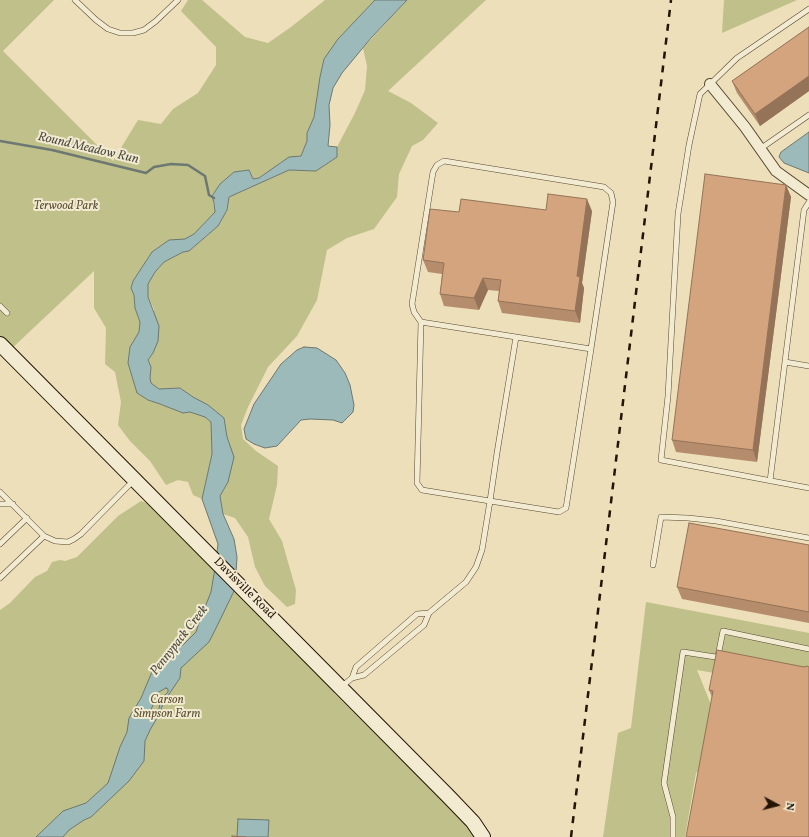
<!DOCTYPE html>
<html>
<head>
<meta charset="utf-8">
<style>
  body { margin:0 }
  #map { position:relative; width:809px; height:837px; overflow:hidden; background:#ecdfb9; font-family:Vollkorn,serif }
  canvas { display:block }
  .north { position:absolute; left:757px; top:785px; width:40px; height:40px; -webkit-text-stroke:3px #f3ead2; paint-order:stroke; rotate:97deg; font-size:11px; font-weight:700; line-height:16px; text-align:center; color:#231403 }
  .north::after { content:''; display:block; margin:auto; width:14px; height:18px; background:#231403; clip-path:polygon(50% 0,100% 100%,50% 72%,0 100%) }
</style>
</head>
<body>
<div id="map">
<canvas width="809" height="837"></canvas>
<div class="north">N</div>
</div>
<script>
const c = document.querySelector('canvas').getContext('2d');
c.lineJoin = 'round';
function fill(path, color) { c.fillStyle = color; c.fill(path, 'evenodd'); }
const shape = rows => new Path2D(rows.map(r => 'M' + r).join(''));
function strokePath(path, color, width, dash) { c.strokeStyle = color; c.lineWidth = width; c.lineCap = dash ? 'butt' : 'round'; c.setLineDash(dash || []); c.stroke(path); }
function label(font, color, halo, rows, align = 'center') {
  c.font = font + ' Vollkorn,serif'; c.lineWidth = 4; c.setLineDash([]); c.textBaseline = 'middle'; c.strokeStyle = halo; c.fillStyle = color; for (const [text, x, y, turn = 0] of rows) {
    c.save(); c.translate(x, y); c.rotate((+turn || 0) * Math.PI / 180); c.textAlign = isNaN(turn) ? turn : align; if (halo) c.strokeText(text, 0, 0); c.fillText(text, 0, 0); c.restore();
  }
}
fill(shape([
  [0,0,54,0,3,51,113,161,138,120,161,124,173,109,198,93,216,65,216,47,181,11,188,0,202,0,245,37,268,43,291,27,325,0,375,0,338,39,324,59,320,77,314,117,307,133,307,141,301,156,281,162,273,169,259,178,253,179,249,170,234,172,220,184,212,195,215,212,194,234,185,240,169,240,152,252,133,281,131,288,134,295,135,308,140,322,139,332,130,347,128,363,137,393,148,400,160,404,183,413,190,412,205,417,211,422,212,454,202,499,193,495,188,482,178,480,166,485,150,461,130,441,118,425,121,402,115,372,105,364,106,328,94,308,94,271,8,352,0,344],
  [407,0,486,0,388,91,411,103,438,123,423,140,412,146,399,174,397,197,374,229,347,238,327,250,317,300,297,336,268,367,248,407,241,425,243,439,256,451,278,466,277,485,269,519,282,541,296,590,295,604,287,607,265,586,255,567,248,537,235,518,223,514,220,496,228,482,227,437,224,418,180,388,159,389,151,383,150,378,151,367,148,360,153,353,154,309,148,297,148,284,155,272,164,262,183,252,189,251,218,226,227,210,229,197,289,170,316,171,337,157,337,147,355,113,365,90,367,66,363,48],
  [724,0,797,0,722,33],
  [141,501,150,504,197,551,215,571,214,572,235,589,335,690,334,693,465,823,477,837,0,837,0,610,10,603,35,577,47,571,52,562,60,560,65,561,77,557,118,516],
  [646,602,809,633,809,690,697,670,729,749,696,773,685,837,603,837,618,733,631,728]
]), '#bfc08a');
const water = shape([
  [375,0,407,0,371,38,342,73,333,88,329,105,330,125,328,146,337,147,337,157,316,171,289,170,229,197,227,210,218,226,189,251,183,252,164,262,155,272,148,284,148,297,159,326,158,341,153,353,148,360,151,367,150,378,151,383,159,389,180,388,193,397,208,405,224,418,227,437,234,457,228,482,220,496,223,514,234,539,237,557,235,589,219,622,209,642,181,668,180,678,163,703,160,713,150,730,145,741,144,761,129,781,91,817,84,820,69,830,63,837,36,837,63,811,86,803,108,783,120,747,127,732,129,718,141,698,154,667,162,656,183,645,196,632,201,617,211,592,215,568,218,544,202,499,212,454,211,422,205,417,190,412,183,413,160,404,148,400,137,393,128,363,130,347,139,332,140,322,135,308,134,295,131,288,133,281,152,252,169,240,185,239,194,234,215,212,214,203,212,196,220,184,234,172,249,170,253,179,259,178,289,157,301,156,307,141,307,133,314,117,320,77,324,59,338,39,375,0],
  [166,688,168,689,168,692,165,695,164,699,160,702,159,709,156,710,156,713,153,715,150,712,153,705,152,703,157,693,166,688],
  [809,132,809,173,784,163,779,157,781,152,809,132],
  [304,347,317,348,336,360,345,373,350,385,354,405,353,412,342,423,333,420,310,419,301,420,277,446,265,448,254,444,246,439,244,429,254,404,281,364,297,350,304,347],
  [238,819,269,820,268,837,237,837,238,819]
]);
fill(water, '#9dbaba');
strokePath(water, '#6c7871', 1);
strokePath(shape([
  [0,141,52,150,146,173,154,167,171,164,188,165,205,176,209,195,214,198]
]), '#6c7871', 2.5);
const lane = shape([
  [75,0,96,20,108,29,120,33,133,33,144,30,156,21,178,0],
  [809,9,737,58,700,94,689,145,678,214,668,396,661,460,809,488],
  [760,149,809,115],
  [0,306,7,313],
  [421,322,414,312,412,304,433,172,437,165,444,161,604,187,611,193,613,202,591,349],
  [785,362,809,366],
  [770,481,804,210,809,202],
  [0,492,44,536,55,541,68,542,74,539,81,534,134,480],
  [0,504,13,504],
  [0,544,27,518],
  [653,565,661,517,688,518,716,521,809,538],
  [0,578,44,536],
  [718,656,723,631,809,649],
  [352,678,356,667,417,614,429,613],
  [341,687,352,678,364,675,424,625,429,613,466,582,476,567,482,550,490,501,497,453,516,337,421,322,417,483,422,490,490,501,559,512,566,508,591,349,516,337],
  [673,837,673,817,664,783,683,652,722,658]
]);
const street = shape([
  [710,84,745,127,776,171,809,195]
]);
const secondary = shape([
  [0,344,449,797,473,822,483,837]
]);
strokePath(lane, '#554730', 6);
strokePath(street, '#554730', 12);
strokePath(secondary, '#231403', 16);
strokePath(lane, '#f3ead2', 5);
strokePath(street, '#f3ead2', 10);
strokePath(secondary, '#f3ead2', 14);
strokePath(shape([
  [571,837,671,0]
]), '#231403', 2.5, [7, 7]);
fill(shape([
  [809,27,809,91,760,126,737,93,732,81],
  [786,185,791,197,757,462,676,452,672,440],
  [546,210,592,211,582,283,584,288,580,323,502,313,498,301,499,291,488,290,479,310,444,306,440,294,442,274,428,272,423,260,459,212],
  [809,545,809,623,682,599,677,587],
  [804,667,712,697,709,690]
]), '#b58d6c');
fill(shape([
  [809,76,809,91,760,126,755,114],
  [786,185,791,197,757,462,753,450],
  [587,199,592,211,582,283,584,288,580,323,575,311,577,276],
  [483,278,488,290,479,310,474,298]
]), '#947358');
const building = shape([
  [809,27,809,76,755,114,732,81,809,27],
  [705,174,786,185,753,450,672,440,705,174],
  [548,194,587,199,577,276,580,277,575,311,498,301,501,280,483,278,474,298,440,294,444,263,423,260,430,209,459,212,461,199,546,210,548,194],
  [689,523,809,545,809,612,677,587,689,523],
  [717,650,804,667,807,666,809,667,809,837,686,837,713,691,709,690,717,650],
  [232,836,246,837,232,837,232,836]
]);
fill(building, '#d3a47d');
strokePath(building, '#947358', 1);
label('italic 12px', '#5a5032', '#f3ead2', [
  ["Terwood Park",66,207],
  ["Carson",167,701],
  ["Simpson Farm",167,715]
]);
label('12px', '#231403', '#f3ead2', [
  ["Davisville Road",244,589,45]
]);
label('italic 13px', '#4e4e43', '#f3ead2', [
  ["Round Meadow Run",88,149,13],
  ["Pennypack Creek",180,641,-52]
]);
</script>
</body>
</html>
